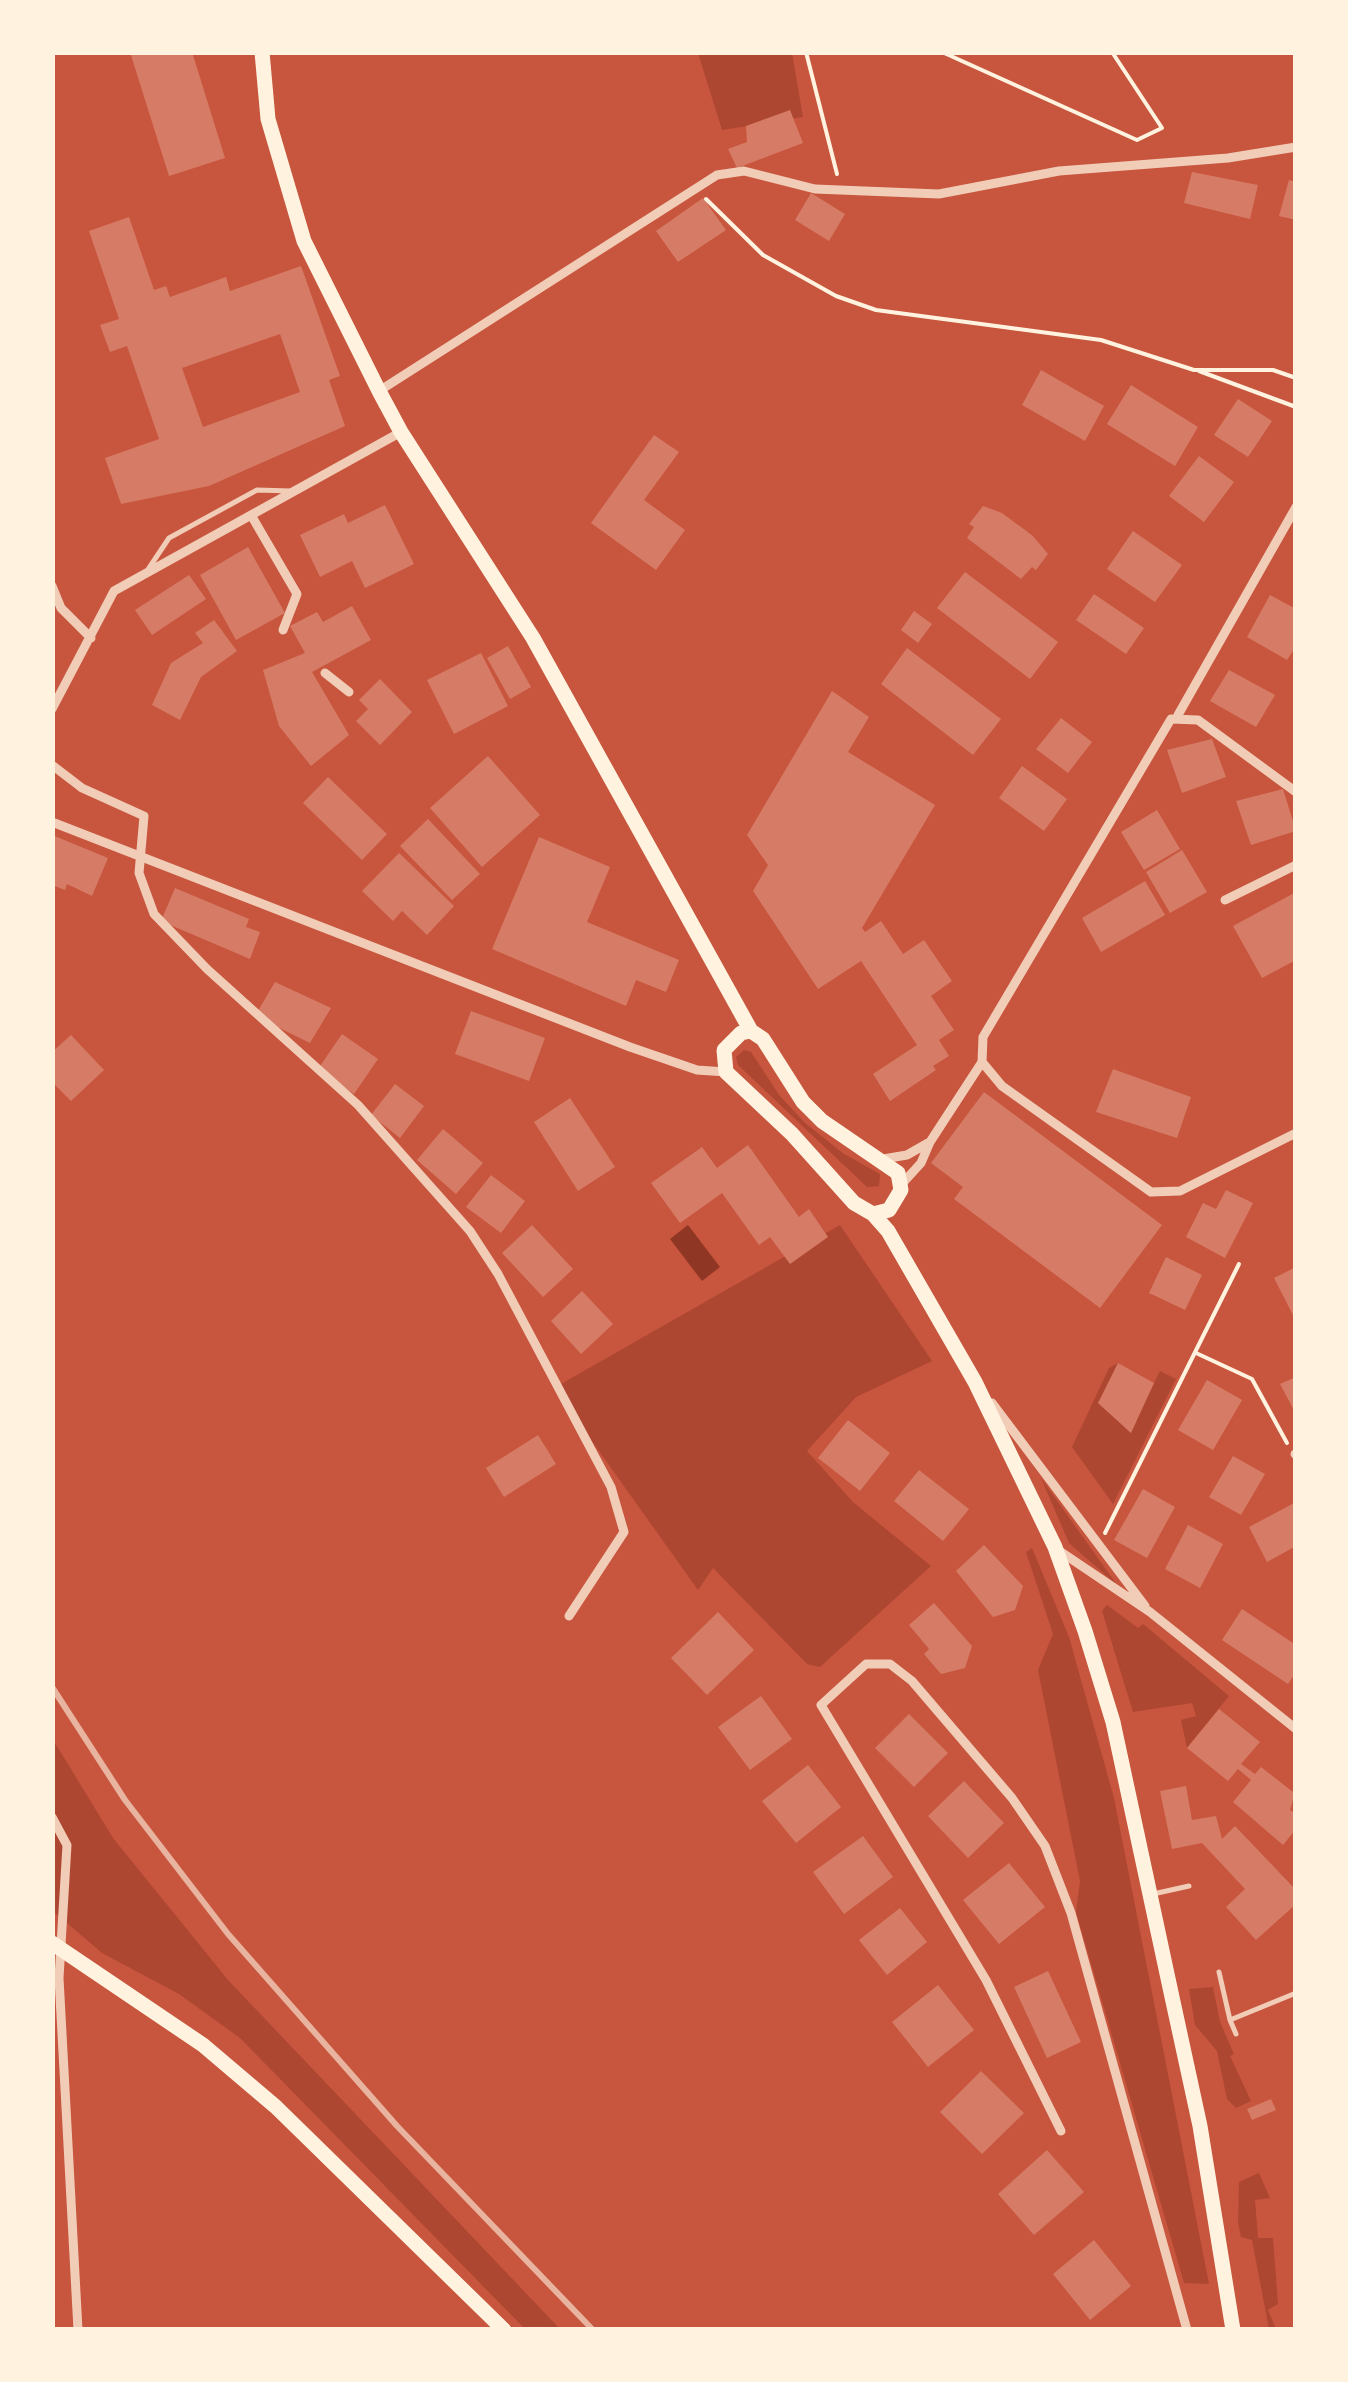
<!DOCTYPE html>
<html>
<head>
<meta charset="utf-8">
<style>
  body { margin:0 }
  #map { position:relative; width:1348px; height:2382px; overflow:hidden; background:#c8553d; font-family:Montserrat,sans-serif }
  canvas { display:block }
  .frame { position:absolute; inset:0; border:55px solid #fff3e0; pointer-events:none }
</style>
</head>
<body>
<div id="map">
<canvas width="1348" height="2382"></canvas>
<div class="frame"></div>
</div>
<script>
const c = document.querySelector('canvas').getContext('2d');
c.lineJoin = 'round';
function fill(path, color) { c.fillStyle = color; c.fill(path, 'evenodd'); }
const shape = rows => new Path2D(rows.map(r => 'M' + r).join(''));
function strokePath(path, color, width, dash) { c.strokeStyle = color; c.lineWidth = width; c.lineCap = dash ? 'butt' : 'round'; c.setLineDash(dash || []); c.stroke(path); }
fill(shape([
  [698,53,792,53,803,117,722,130],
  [744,1050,751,1052,779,1095,805,1123,844,1154,880,1174,879,1186,867,1187,738,1065,736,1057],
  [840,1225,932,1361,856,1397,807,1451,853,1502,931,1566,820,1667,807,1664,713,1568,698,1590,554,1388],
  [1118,1363,1099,1403,1130,1432,1160,1371,1176,1379,1113,1504,1072,1447,1109,1368],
  [1041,1478,1117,1585,1069,1543],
  [1032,1548,1069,1637,1114,1798,1209,2284,1184,2283,1076,1912,1080,1881,1038,1670,1053,1634,1026,1552],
  [1107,1605,1138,1628,1143,1624,1229,1696,1187,1748,1181,1720,1196,1716,1192,1703,1133,1712,1102,1611],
  [52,1738,113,1838,228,1980,560,2329,525,2329,240,2038,179,1994,102,1953,53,1911],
  [1213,1987,1220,2022,1234,2054,1230,2056,1251,2101,1236,2108,1227,2099,1217,2051,1195,2025,1189,1989],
  [1259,2173,1270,2198,1255,2200,1258,2238,1273,2238,1278,2304,1268,2310,1276,2329,1269,2329,1252,2240,1241,2237,1238,2222,1239,2182]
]), '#ae4732');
fill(shape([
  [688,1225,720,1267,702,1281,670,1239]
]), '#8f3625');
fill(shape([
  [130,52,192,52,225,158,169,176],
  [790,110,803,143,737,168,728,149,747,142,746,126],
  [1192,172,1258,185,1250,219,1184,203],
  [1289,180,1296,182,1296,220,1279,216],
  [811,193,845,214,829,241,795,220],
  [703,198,726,230,678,262,656,231],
  [129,217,154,290,166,286,170,297,226,277,230,291,301,266,340,376,329,380,345,426,209,486,121,504,105,458,159,439,127,346,110,352,100,325,119,319,89,231],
  [280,334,300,392,203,427,182,368],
  [1041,370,1104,406,1085,441,1022,405],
  [1131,385,1198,427,1175,466,1107,424],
  [1238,399,1272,421,1248,457,1214,435],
  [654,435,679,452,644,500,685,530,656,570,591,523],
  [1199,456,1234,482,1204,522,1169,496],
  [385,505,414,564,365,588,352,561,320,577,300,535,344,514,348,523],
  [983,506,1002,513,1033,536,1048,554,1036,570,1032,567,1021,579,967,538,974,527,969,524],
  [1133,531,1182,565,1155,602,1107,569],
  [248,547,285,613,236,640,200,575],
  [965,572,1058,642,1030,679,937,608],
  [189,575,206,599,152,635,135,610],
  [1094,594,1144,628,1126,654,1076,620],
  [1270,595,1296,609,1296,646,1287,660,1247,637],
  [352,606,371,640,312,672,349,735,311,766,279,726,263,670,305,653,290,626,317,612,323,622],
  [914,611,932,624,918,643,901,630],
  [214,620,237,651,201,677,180,720,152,705,171,663,203,643,195,633],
  [508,646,531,687,510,699,487,658],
  [907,648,1001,719,973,755,881,684],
  [481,653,508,706,454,734,427,680],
  [1229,670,1275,695,1256,727,1210,701],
  [380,679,412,712,380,745,356,721,368,709,359,700],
  [832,691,869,717,848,752,935,805,862,928,865,932,881,921,903,954,924,940,952,981,931,996,954,1030,939,1040,949,1056,933,1066,936,1070,890,1101,873,1074,917,1045,861,961,818,989,753,891,768,865,747,835],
  [1061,718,1092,742,1068,773,1036,749],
  [1212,739,1226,777,1182,793,1167,750],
  [488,756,540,815,482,867,430,808],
  [1022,766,1067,799,1044,831,999,798],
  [328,777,387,834,362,860,303,803],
  [1283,789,1296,831,1251,845,1236,801],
  [1157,810,1180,849,1144,870,1121,832],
  [428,819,480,874,452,900,400,846],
  [52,835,108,858,92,896,67,884,65,890,52,885],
  [539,837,610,867,587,922,679,960,666,992,636,980,626,1006,492,949],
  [1182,850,1207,892,1170,913,1146,872],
  [399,853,454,906,427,935,402,911,393,921,362,891],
  [1145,881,1165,915,1101,952,1082,918],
  [175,888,249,919,246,927,260,932,250,959,161,921],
  [1296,892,1296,960,1262,978,1233,926],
  [275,982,331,1008,310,1043,255,1016],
  [471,1011,545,1038,529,1081,455,1054],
  [342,1034,378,1059,354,1094,318,1069],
  [71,1035,104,1070,71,1101,52,1082,52,1052],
  [1113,1069,1191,1097,1177,1138,1096,1112],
  [395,1084,424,1106,400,1138,371,1115],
  [984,1092,1162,1225,1100,1308,954,1199,963,1187,931,1163],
  [570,1098,615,1167,578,1191,534,1122],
  [443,1129,483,1163,456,1194,417,1160],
  [748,1145,799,1217,809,1209,828,1237,790,1264,770,1237,759,1245,722,1193,680,1223,651,1183,702,1147,717,1168],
  [491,1175,525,1201,501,1233,466,1207],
  [1226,1190,1253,1203,1225,1258,1186,1237,1203,1203,1216,1209],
  [532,1225,573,1269,543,1297,502,1253],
  [1166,1257,1202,1275,1185,1310,1149,1293],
  [1296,1267,1296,1321,1274,1278],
  [582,1291,613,1324,581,1354,551,1321],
  [1118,1363,1154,1383,1131,1433,1098,1403],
  [1296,1377,1296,1414,1280,1384],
  [1207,1380,1242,1400,1213,1450,1178,1430],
  [848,1420,890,1453,860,1491,818,1458],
  [538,1435,556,1464,504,1497,486,1468],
  [1233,1456,1265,1474,1241,1515,1209,1497],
  [919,1470,969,1509,943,1541,894,1501],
  [1143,1489,1175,1507,1147,1558,1114,1540],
  [1296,1502,1296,1546,1267,1562,1249,1527],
  [1188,1525,1223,1544,1200,1588,1165,1569],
  [984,1545,1023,1586,1015,1610,993,1617,956,1571],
  [934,1603,972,1646,965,1668,941,1674,924,1654,929,1649,909,1625],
  [1242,1609,1296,1645,1296,1672,1288,1684,1222,1640],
  [718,1612,754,1650,707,1695,671,1658],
  [761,1696,792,1739,750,1770,718,1727],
  [1219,1709,1260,1742,1241,1764,1255,1774,1261,1767,1293,1792,1296,1789,1290,1810,1296,1814,1296,1829,1283,1845,1233,1802,1251,1780,1238,1769,1228,1781,1187,1748],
  [909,1714,948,1753,914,1787,875,1748],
  [808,1765,841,1807,796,1843,762,1801],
  [964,1781,1004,1823,968,1858,928,1816],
  [1186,1786,1192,1820,1216,1816,1222,1839,1235,1826,1296,1890,1296,1904,1256,1940,1226,1907,1245,1889,1202,1843,1172,1849,1160,1791],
  [863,1836,893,1877,844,1914,813,1872],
  [1009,1863,1045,1907,999,1944,963,1900],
  [900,1908,927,1942,887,1975,859,1940],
  [1048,1971,1081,2042,1047,2058,1014,1987],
  [938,1985,974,2030,928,2067,892,2022],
  [981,2071,1024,2113,982,2154,940,2112],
  [1271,2099,1276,2110,1252,2120,1247,2109],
  [1047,2150,1084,2192,1034,2235,998,2194],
  [1094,2240,1131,2286,1090,2320,1053,2274]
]), '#d67c66');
strokePath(shape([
  [806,52,837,174],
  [942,52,1137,140,1162,128,1112,52],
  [706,199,763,255,836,296,876,310,1101,340,1194,370,1273,370,1296,378],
  [1199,371,1296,407],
  [1196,1353,1252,1379,1287,1443],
  [1105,1533,1239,1264]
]), '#fff3e0', 4);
strokePath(shape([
  [149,568,169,538,257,490,290,491],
  [1153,1894,1189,1886],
  [1219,1972,1230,2020],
  [1236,2034,1230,2020,1296,1993]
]), '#f1ccb7', 5);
strokePath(shape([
  [379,391,717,175,744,171,815,189,939,194,1059,171,1228,158,1296,147],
  [251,515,297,594,283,630],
  [52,586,61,608,91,638],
  [325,673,349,692],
  [52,709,114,591,401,432],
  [1178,715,1296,507],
  [52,765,82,788,144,816,139,873,154,914,207,969,358,1105,470,1231,498,1274,611,1487,624,1532,569,1616],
  [52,822,630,1047,697,1070,726,1072],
  [1225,900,1296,865],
  [982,1062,1002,1086,1151,1192,1180,1191,1296,1133],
  [883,1159,907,1155,928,1143],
  [900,1186,921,1163,930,1142,982,1062,983,1037,1171,719,1198,720,1296,792],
  [992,1403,1145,1606],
  [1295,1454,1296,1455],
  [1058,1550,1150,1612,1296,1729],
  [52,1817,67,1845,59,1978,78,2330],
  [1061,2131,986,1980,821,1705,866,1664,890,1664,912,1681,1012,1798,1045,1846,1071,1913,1187,2330]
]), '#f1ccb7', 9);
strokePath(shape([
  [262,52,268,119,304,241,379,391,401,432,533,638,751,1031],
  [751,1031,763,1039,803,1102,822,1121,898,1173,901,1190,889,1210,873,1214,854,1203,792,1134,726,1072,724,1050,741,1033,751,1031],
  [873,1214,888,1231,975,1382,1055,1547,1085,1631,1113,1722,1172,1997,1200,2126,1233,2330],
  [52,1943,203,2045,276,2107,504,2330]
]), '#fff3e0', 15);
strokePath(shape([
  [52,1687,125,1800,228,1934,397,2126,593,2330]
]), '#e9b49f', 6);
</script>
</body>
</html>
